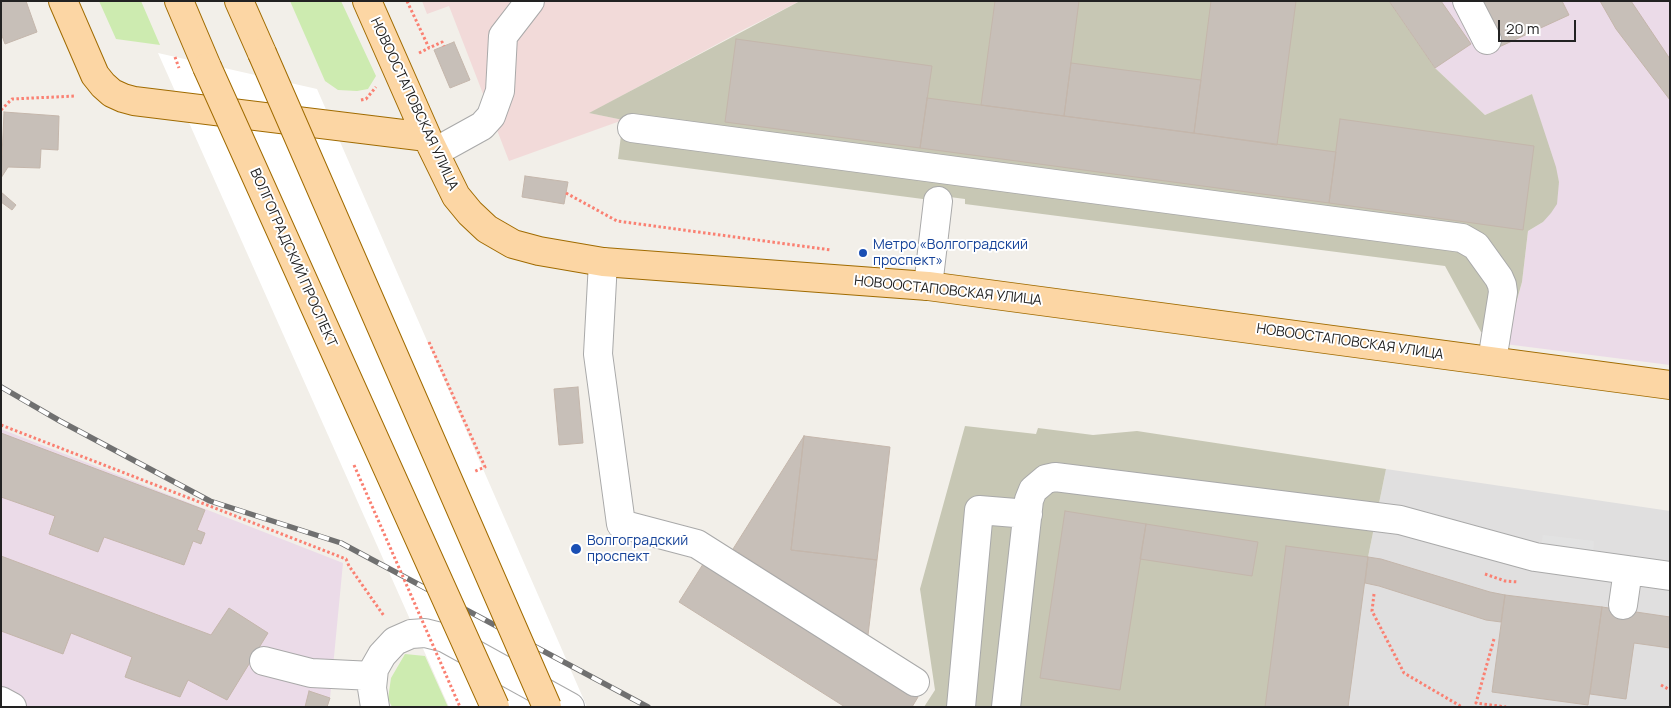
<!DOCTYPE html>
<html>
<head>
<meta charset="utf-8">
<style>
  body { margin:0 }
  #map { position:relative; width:1671px; height:708px; overflow:hidden; background:#f2efe9; font-family:Manrope,sans-serif }
  canvas { display:block }
  .frame { position:absolute; inset:0; border:2px solid #222; pointer-events:none }
  .scale { position:absolute; left:1498px; top:20px; width:78px; height:22px; box-sizing:border-box; border:2px solid #222; border-top:0; padding-left:6px; font-size:15px; line-height:18px; white-space:nowrap; color:#222; -webkit-text-stroke:4px #fff; paint-order:stroke }
</style>
</head>
<body>
<div id="map">
<canvas width="1671" height="708"></canvas>
<div class="frame"></div>
<div class="scale">20 m</div>
</div>
<script>
const c = document.querySelector('canvas').getContext('2d');
c.lineJoin = 'round';
function fill(path, color) { c.fillStyle = color; c.fill(path, 'evenodd'); }
const shape = rows => new Path2D(rows.map(r => 'M' + r).join(''));
function strokePath(path, color, width, dash) { c.strokeStyle = color; c.lineWidth = width; c.lineCap = dash ? 'butt' : 'round'; c.setLineDash(dash || []); c.stroke(path); }
function label(font, color, halo, rows, align = 'center') {
  c.font = font + ' Manrope,sans-serif'; c.lineWidth = 4; c.setLineDash([]); c.textBaseline = 'middle'; c.strokeStyle = halo; c.fillStyle = color; for (const [text, x, y, turn = 0] of rows) {
    c.save(); c.translate(x, y); c.rotate((+turn || 0) * Math.PI / 180); c.textAlign = isNaN(turn) ? turn : align; if (halo) c.strokeText(text, 0, 0); c.fillText(text, 0, 0); c.restore();
  }
}
fill(shape([
  [1386,469,1670,511,1670,707,1348,707,1368,557]
]), '#e0dfdf');
fill(shape([
  [422,1,800,1,743,30,590,113,623,120,509,161,449,6,427,14]
]), '#f2dad9');
fill(shape([
  [1389,1,1670,1,1670,365,1505,344,1522,282,1528,231,1543,222,1559,182,1532,94,1485,115,1435,68],
  [1,429,343,563,330,698,327,707,1,707]
]), '#ebdbe8');
fill(shape([
  [800,1,1389,1,1435,68,1485,115,1532,94,1556,167,1559,182,1557,204,1551,213,1543,222,1528,231,1522,282,1507,335,1481,332,1445,266,965,204,965,199,942,196,938,201,618,159,623,120,589,113],
  [965,426,1036,434,1038,428,1093,435,1137,431,1386,469,1368,557,1348,707,924,707,935,690,920,589]
]), '#c7c7b4');
fill(shape([
  [99,1,141,1,160,45,116,39],
  [290,1,341,1,376,76,368,89,357,91,338,90,325,81],
  [405,654,425,656,448,707,392,707,388,699,391,678]
]), '#cdebb0');
fill(shape([
  [1543,535,1594,541,1593,554,1541,547]
]), '#e2e2e2');
fill(shape([
  [158,53,317,89,587,707,449,707]
]), '#fff');
const building = shape([
  [1,1,26,1,37,32,5,44,1,33,1,1],
  [995,1,1079,1,1064,116,981,105,995,1],
  [1211,1,1296,1,1277,145,1194,133,1211,1],
  [1389,1,1441,1,1471,44,1435,68,1389,1],
  [1478,1,1562,1,1569,15,1499,47,1478,1],
  [1600,1,1631,1,1670,59,1670,100,1616,29,1600,1],
  [736,39,932,66,920,148,725,122,736,39],
  [454,42,470,80,450,88,434,50,454,42],
  [1071,63,1201,80,1194,133,1064,116,1071,63],
  [927,98,1336,152,1329,203,920,148,927,98],
  [4,112,59,116,58,150,41,149,40,168,8,167,1,178,4,112],
  [1340,119,1534,146,1523,230,1329,203,1340,119],
  [525,176,568,182,564,204,522,197,525,176],
  [1,192,16,205,12,210,1,202,1,192],
  [578,387,583,443,559,445,554,389,578,387],
  [1,433,205,510,197,530,205,533,201,544,193,541,184,565,104,537,98,552,49,534,55,516,1,497,1,433],
  [804,436,890,447,877,560,791,550,804,436],
  [804,436,791,550,877,560,868,635,733,549,804,436],
  [1065,511,1146,524,1120,690,1040,678,1065,511],
  [1146,524,1258,542,1252,576,1140,559,1146,524],
  [1286,546,1368,557,1348,707,1265,707,1286,546],
  [1,556,211,635,229,608,268,633,227,700,188,680,180,697,125,677,132,657,71,633,63,654,1,631,1,556],
  [1368,557,1381,559,1490,592,1505,595,1501,622,1486,620,1379,586,1365,583,1368,557],
  [705,561,918,697,912,707,845,707,679,602,705,561],
  [1505,595,1602,607,1588,705,1492,692,1505,595],
  [1602,607,1670,617,1670,648,1634,643,1626,699,1590,694,1602,607],
  [309,691,330,698,327,707,305,707,309,691]
]);
fill(building, '#c7bfb8');
strokePath(building, '#c4b6ab', 1);
const minor = shape([
  [1467,1,1487,40],
  [632,128,1462,238,1476,246,1499,278,1502,285,1503,292,1492,361],
  [435,152,482,126,491,116,500,91,503,36,530,1],
  [603,262,598,354,621,524,697,544,915,682],
  [928,286,938,201],
  [1623,605,1628,570],
  [264,661,311,673,373,676],
  [1,701,12,707],
  [375,707,372,688,374,669,382,655,395,641,411,634,425,633,445,638,570,707],
  [961,707,979,510,1028,514],
  [1006,707,1029,500,1033,490,1046,479,1055,477,1400,520,1535,557,1670,576]
]);
const major = shape([
  [63,1,95,75,103,85,112,93,123,98,134,101,427,137],
  [179,1,207,67],
  [239,1,262,53],
  [367,1,427,137,456,196,470,213,487,229,513,244,539,251,603,262,928,286,1670,385]
]);
strokePath(minor, '#a9a9a9', 30);
strokePath(major, '#a06b00', 30);
strokePath(shape([
  [407,1,429,48,442,42,444,46],
  [419,53,429,48],
  [361,100,366,99,376,87],
  [1,110,12,99,76,96],
  [566,193,617,221,831,250],
  [429,342,485,467,473,472],
  [1,425,346,559,349,566,384,616],
  [1485,574,1505,581,1518,582],
  [1374,594,1372,611,1404,673,1462,707],
  [1494,639,1476,703,1506,707],
  [1661,685,1670,690]
]), '#fa8072', 3, [2.5, 2.5]);
strokePath(minor, '#fff', 28);
strokePath(major, '#fcd6a4', 28);
const rail = shape([
  [1,387,60,421,210,501,341,543,648,707]
]);
strokePath(rail, '#707070', 5.5);
strokePath(rail, '#fff', 4, [11]);
const majorBridge = shape([
  [262,53,547,707],
  [207,67,495,707]
]);
strokePath(majorBridge, '#a06b00', 30, []);
strokePath(shape([
  [175,57,179,68],
  [354,465,460,707]
]), '#fa8072', 3, [2.5, 2.5]);
strokePath(majorBridge, '#fcd6a4', 28);
for (const [x, y, r, color] of [
  [863,253,5,"#1a4fb4"],
  [576,549,6,"#1a4fb4"]
]) { const dot = new Path2D(); dot.arc(x, y, r, 0, 2 * Math.PI); c.fillStyle = color; c.fill(dot); strokePath(dot, '#fff', 2); }
label('14px', '#222', '#fff', [
  ["НОВООСТАПОВСКАЯ УЛИЦА",414,104,65],
  ["ВОЛГОГРАДСКИЙ ПРОСПЕКТ",293,258,66],
  ["НОВООСТАПОВСКАЯ УЛИЦА",948,291,6],
  ["НОВООСТАПОВСКАЯ УЛИЦА",1350,342,8]
]);
label('14px', '#164399', '#fff', [
  ["Метро «Волгоградский",873,245],
  ["проспект»",873,261],
  ["Волгоградский",587,541],
  ["проспект",587,557]
], 'left');
</script>
</body>
</html>
